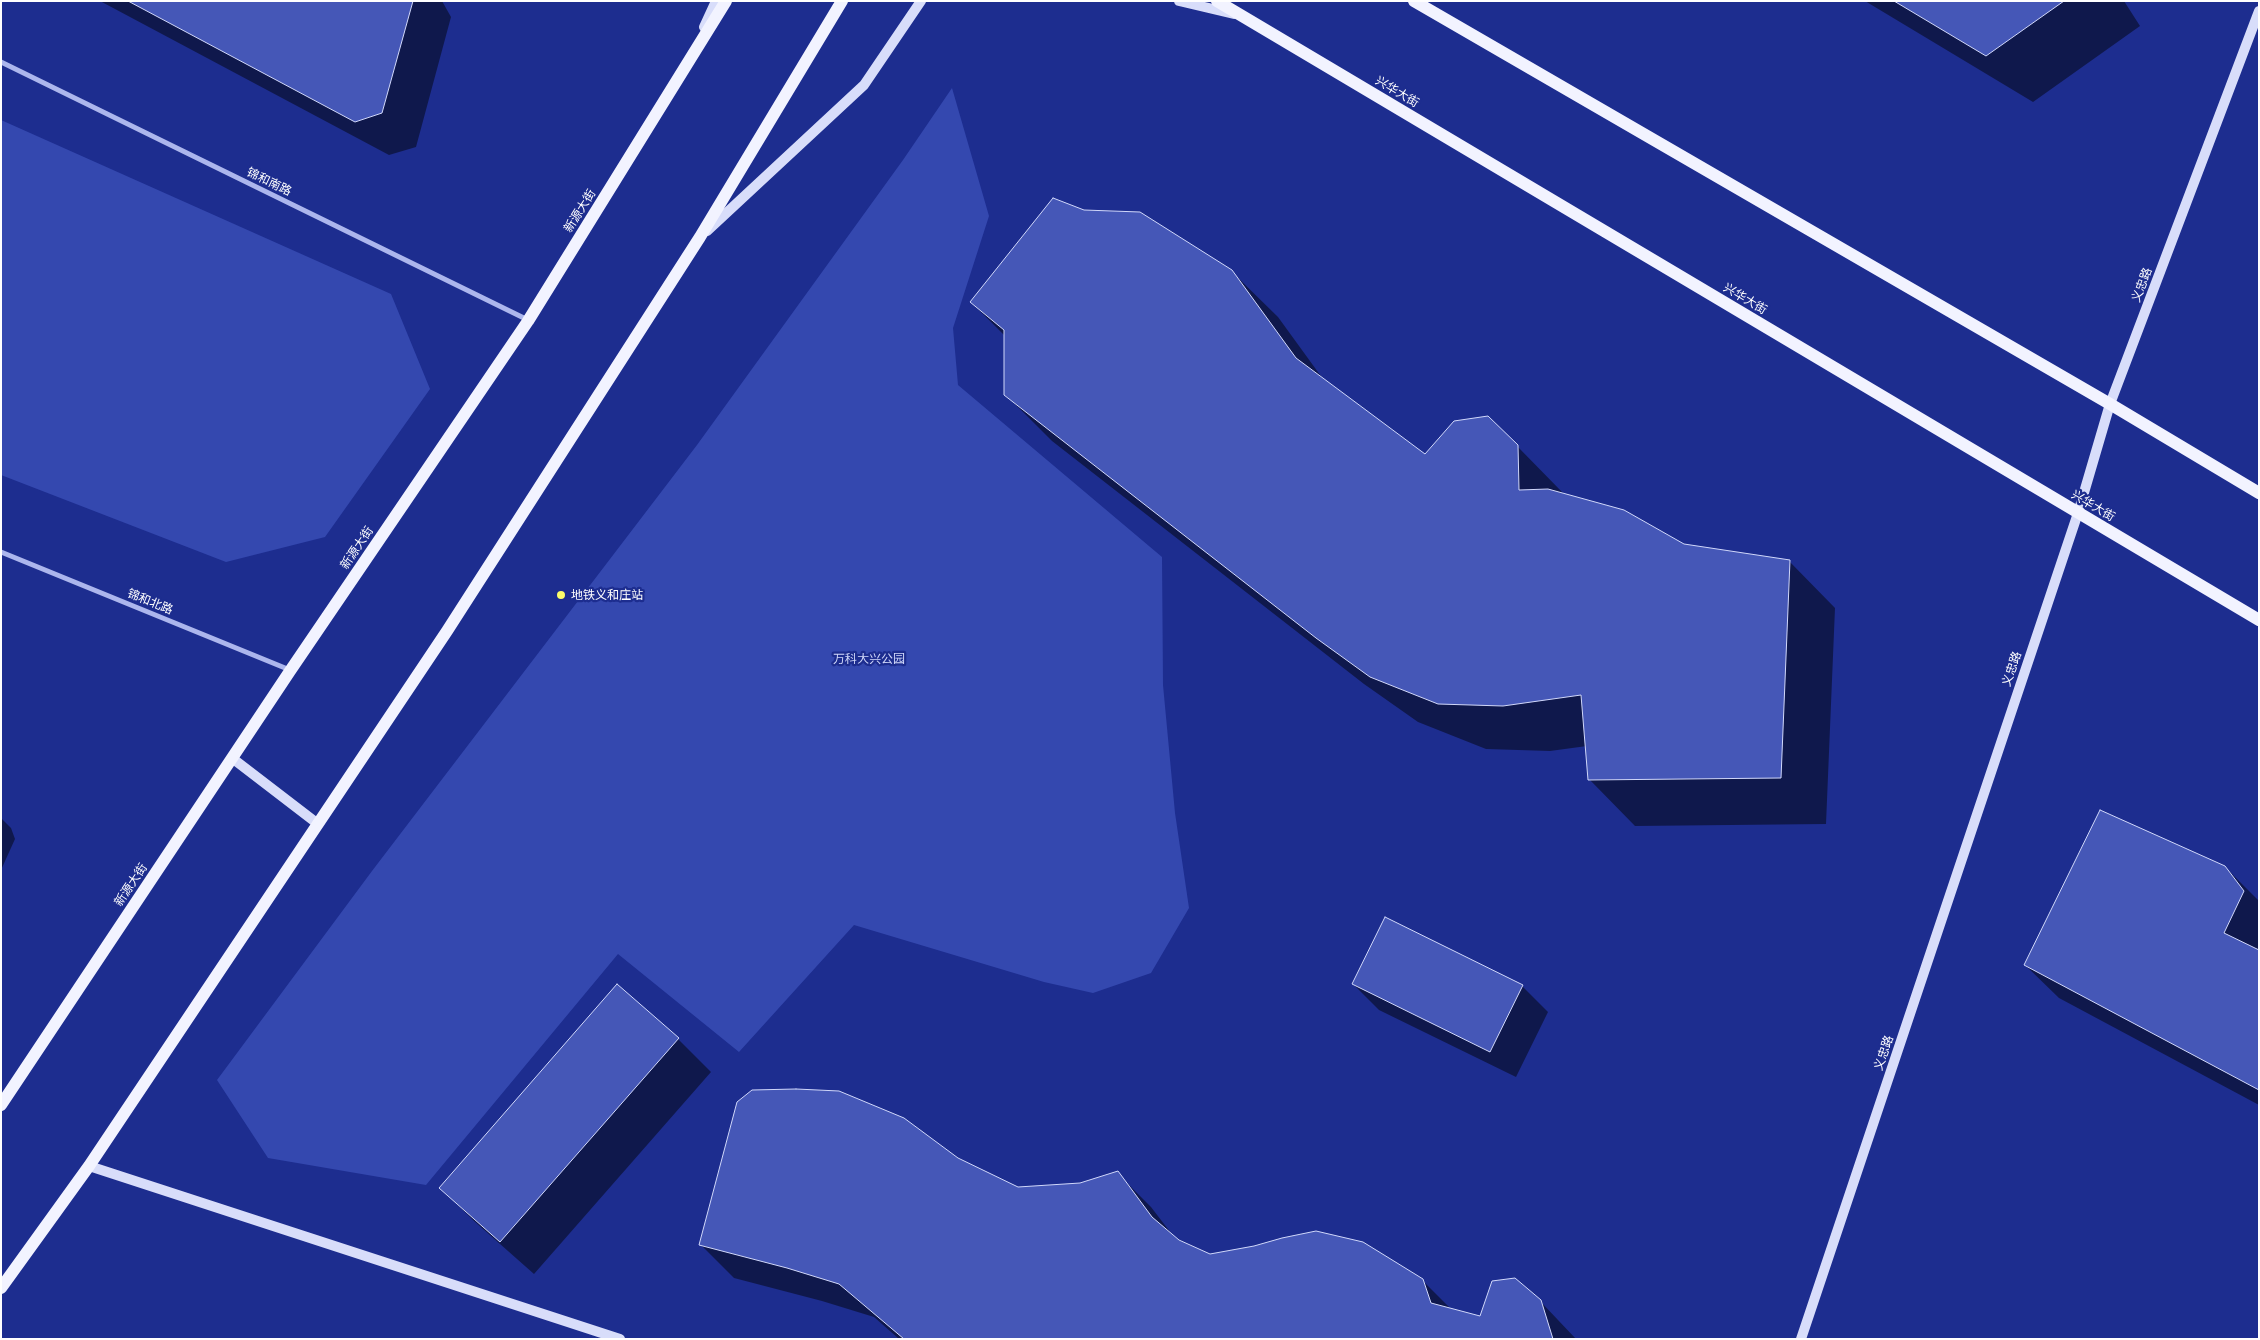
<!DOCTYPE html>
<html>
<head>
<meta charset="utf-8">
<style>
  body { margin:0 }
  #map { position:relative; width:2260px; height:1340px; overflow:hidden; background:#1d2d8f; font-family:Raleway,sans-serif }
  canvas { display:block }
  .frame { position:absolute; inset:0; border:2px solid #fff; pointer-events:none }
</style>
</head>
<body>
<div id="map">
<canvas width="2260" height="1340"></canvas>
<div class="frame"></div>
</div>
<script>
const c = document.querySelector('canvas').getContext('2d');
c.lineJoin = 'round';
function fill(path, color) { c.fillStyle = color; c.fill(path, 'evenodd'); }
const shape = rows => new Path2D(rows.map(r => 'M' + r).join(''));
function strokePath(path, color, width, dash) { c.strokeStyle = color; c.lineWidth = width; c.lineCap = dash ? 'butt' : 'round'; c.setLineDash(dash || []); c.stroke(path); }
function label(font, color, halo, rows, align = 'center') {
  c.font = font + ' Raleway,"Noto Sans SC",sans-serif'; c.lineWidth = 4.5; c.setLineDash([]); c.textBaseline = 'middle'; c.strokeStyle = halo; c.fillStyle = color; for (const [text, x, y, turn = 0] of rows) {
    c.save(); c.translate(x, y); c.rotate((+turn || 0) * Math.PI / 180); c.textAlign = isNaN(turn) ? turn : align; if (halo) c.strokeText(text, 0, 0); c.fillText(text, 0, 0); c.restore();
  }
}
fill(shape([
  [952,88,989,216,953,328,958,385,1162,557,1163,685,1175,813,1189,908,1151,973,1093,993,1044,982,854,925,739,1052,618,954,426,1185,268,1158,217,1080,372,871,697,445,903,160],
  [1,120,391,294,430,389,325,537,226,562,1,475]
]), '#3448af');
fill(shape([
  [100,1,442,1,451,17,416,147,389,155],
  [1865,1,2124,1,2140,26,2033,102],
  [1231,271,1278,317,1323,379,1426,456,1517,446,1564,494,1683,545,1789,561,1835,608,1826,824,1635,826,1589,779,1587,746,1550,751,1486,749,1418,722,1364,684,1052,441,1005,394,1005,336,971,302],
  [1,818,11,828,15,839,1,870],
  [2225,867,2259,901,2259,1105,2059,998,2025,965],
  [1353,984,1522,986,1548,1012,1516,1077,1379,1010],
  [678,1039,711,1072,534,1274,474,1221,441,1188],
  [957,1159,1018,1188,1080,1184,1117,1173,1151,1207,1174,1237,1210,1255,1422,1280,1452,1310,1481,1318,1540,1301,1576,1339,899,1339,874,1317,822,1301,734,1278,701,1245]
]), '#0007');
const building = shape([
  [128,1,413,1,382,113,355,122,128,1],
  [1894,1,2064,1,1986,56,1894,1],
  [1053,198,1084,210,1140,212,1232,270,1296,358,1425,454,1454,421,1488,416,1518,445,1519,490,1548,489,1624,510,1684,544,1790,560,1781,778,1588,780,1581,695,1503,706,1438,704,1370,677,1316,638,1004,395,1004,330,970,302,1053,198],
  [2100,810,2225,866,2244,891,2224,933,2259,950,2259,1090,2024,965,2100,810],
  [1385,917,1523,985,1490,1052,1352,984,1385,917],
  [617,984,679,1038,500,1242,439,1188,617,984],
  [796,1089,839,1091,904,1118,958,1158,1018,1187,1080,1183,1118,1171,1152,1217,1179,1240,1210,1254,1254,1246,1282,1238,1316,1231,1363,1242,1423,1279,1431,1303,1480,1316,1492,1281,1515,1278,1541,1300,1553,1339,904,1339,839,1284,787,1268,699,1245,737,1102,752,1090,796,1089]
]);
fill(building, '#4557b7');
strokePath(building, '#d1d8fa', 1);
strokePath(shape([
  [1,62,528,320],
  [1,552,290,670]
]), '#acb6ed', 5);
strokePath(shape([
  [1179,1,1234,14],
  [704,27,716,1],
  [707,231,864,85,921,1],
  [232,758,318,824],
  [89,1166,620,1339],
  [1801,1339,2078,513,2110,404,2259,11]
]), '#d8ddfa', 10);
strokePath(shape([
  [1217,1,2259,620],
  [1414,1,2110,404,2259,493],
  [1,1105,290,671,528,321,726,1],
  [1,1288,89,1166,447,631,700,237,842,1]
]), '#f2f3ff', 12);
for (const [x, y, r, color] of [
  [561,595,5,"#fcfd6a"]
]) { const dot = new Path2D(); dot.arc(x, y, r, 0, 2 * Math.PI); c.fillStyle = color; c.fill(dot); strokePath(dot, '#1d2d8f', 2); }
label('12px', '#fff', '#1d2d8f', [
  ["兴华大街",1397,92,31],
  ["锦和南路",269,182,26],
  ["新源大街",580,211,-58],
  ["义忠路",2142,285,-69],
  ["兴华大街",1745,299,31],
  ["兴华大街",2093,506,31],
  ["新源大街",357,548,-56],
  ["锦和北路",150,602,22],
  ["义忠路",2012,669,-71],
  ["新源大街",131,885,-56],
  ["义忠路",1884,1053,-71]
]);
label('12px', '#fff', '#1d2d8f', [
  ["地铁义和庄站",571,595]
], 'left');
label('12px', '#d1d8fa', '#1d2d8f', [
  ["万科大兴公园",869,659]
]);
</script>
</body>
</html>
